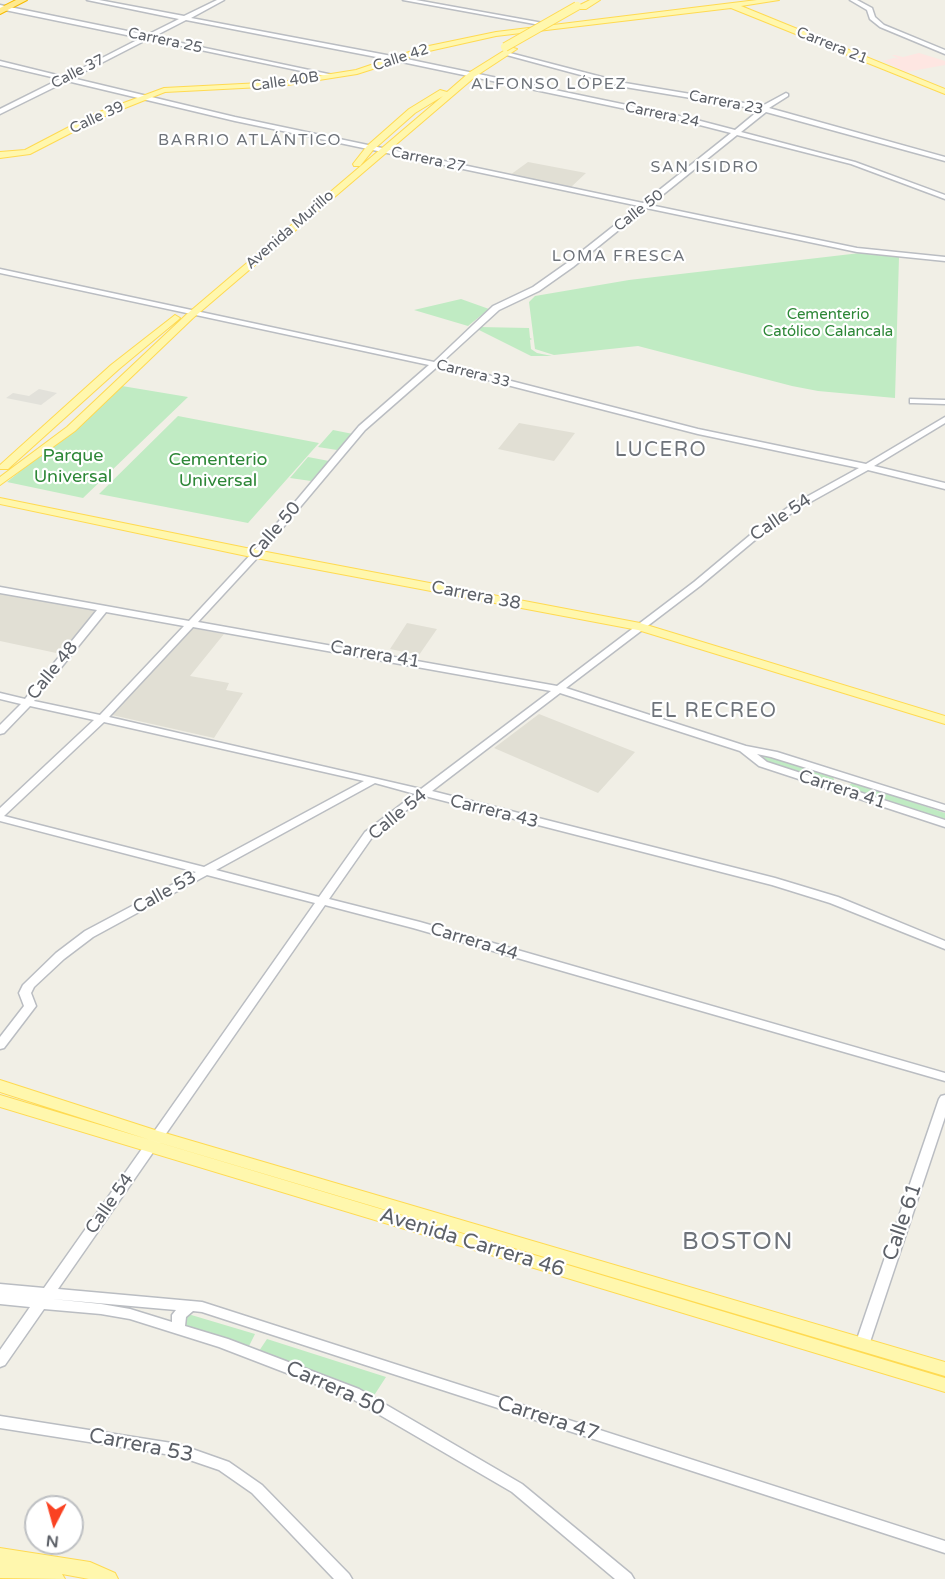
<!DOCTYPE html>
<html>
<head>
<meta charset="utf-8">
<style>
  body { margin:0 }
  #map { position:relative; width:945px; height:1579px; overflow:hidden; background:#f1efe6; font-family:"Varela Round",sans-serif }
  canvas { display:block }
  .north { position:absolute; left:24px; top:1495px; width:60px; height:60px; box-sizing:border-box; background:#fff; border:2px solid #bec0c3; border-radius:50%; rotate:186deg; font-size:16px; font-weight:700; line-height:24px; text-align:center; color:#5d6168 }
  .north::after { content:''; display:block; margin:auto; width:21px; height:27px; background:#fa4222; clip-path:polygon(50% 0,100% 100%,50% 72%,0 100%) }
</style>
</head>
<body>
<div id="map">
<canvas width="945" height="1579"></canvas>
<div class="north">N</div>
</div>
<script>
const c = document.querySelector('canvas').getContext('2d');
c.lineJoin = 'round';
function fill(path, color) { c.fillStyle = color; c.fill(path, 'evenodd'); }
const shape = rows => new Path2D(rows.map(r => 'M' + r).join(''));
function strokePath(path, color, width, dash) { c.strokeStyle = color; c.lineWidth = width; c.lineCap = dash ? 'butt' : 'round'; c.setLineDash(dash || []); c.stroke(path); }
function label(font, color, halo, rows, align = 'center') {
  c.font = font + ' "Varela Round",sans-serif'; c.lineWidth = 4.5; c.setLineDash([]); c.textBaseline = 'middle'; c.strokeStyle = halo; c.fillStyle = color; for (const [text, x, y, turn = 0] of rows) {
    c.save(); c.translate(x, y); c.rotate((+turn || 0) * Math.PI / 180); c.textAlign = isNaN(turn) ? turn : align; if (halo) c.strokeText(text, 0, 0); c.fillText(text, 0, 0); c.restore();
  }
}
fill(shape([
  [39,389,57,393,41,405,6,398,13,393,29,396]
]), '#e2e1da');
fill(shape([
  [528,162,586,173,570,188,510,175],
  [519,423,575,433,554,461,498,449],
  [0,592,99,609,61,654,0,641],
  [407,623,437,629,419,655,390,649],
  [192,628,224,634,190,676,229,683,226,690,243,693,214,738,112,715],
  [539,714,635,752,598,793,494,748]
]), '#e1dfd4');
fill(shape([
  [919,53,945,61,945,65,906,72,883,61,894,58,899,59,892,55,895,55,903,57]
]), '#fee6e2');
fill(shape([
  [860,253,899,257,895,398,818,391,792,386,638,346,554,355,535,349,529,302,535,296,629,280],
  [461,299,489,309,468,326,414,310],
  [479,327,529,328,530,338,532,339,530,340,531,349,537,353,552,356,531,356,477,329],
  [122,386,188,397,83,498,7,482,45,451,81,426],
  [178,416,319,443,248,523,99,494],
  [333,430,353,434,337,450,318,447],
  [308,457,329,461,311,481,290,478],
  [768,754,833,776,834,780,826,782,764,762,761,759],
  [853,782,945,813,945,821,849,790,847,787],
  [188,1314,255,1334,249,1346,182,1324],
  [267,1339,386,1377,373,1397,259,1351]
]), '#c0ebc3');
const minor = shape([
  [87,0,99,0,184,16,217,0,224,0,191,18,397,57,689,118,735,130,758,111,757,109,625,87,503,54,506,52,625,83,762,106,786,93,788,94,788,96,769,108,945,157,945,161,766,112,741,132,855,162,945,195,945,199,851,164,737,135,650,205,857,248,945,257,945,261,857,252,646,208,573,267,539,291,499,310,441,363,698,429,866,464,945,417,945,423,874,466,945,483,945,489,868,470,796,510,767,530,700,586,566,688,746,746,777,752,945,805,945,811,771,757,757,754,767,762,945,820,945,827,759,766,740,751,560,693,432,791,775,878,838,897,945,941,945,949,830,903,772,885,425,796,373,836,329,899,420,922,945,1073,945,1081,413,928,325,905,58,1289,202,1302,945,1541,945,1553,202,1312,193,1311,186,1317,185,1326,228,1339,359,1389,522,1484,631,1574,634,1579,615,1579,512,1492,349,1397,219,1347,130,1319,101,1314,44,1309,5,1365,0,1367,0,1350,30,1307,0,1304,0,1284,44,1288,315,903,207,875,93,937,64,959,34,987,31,993,36,1006,4,1048,0,1049,0,1037,24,1006,19,993,23,985,56,953,85,931,196,872,0,821,0,808,94,720,30,706,4,733,0,734,0,725,21,704,0,699,0,693,25,699,97,610,0,593,0,587,189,621,253,552,359,426,429,365,0,273,0,269,434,362,493,306,533,287,567,263,639,206,235,121,67,81,0,114,0,109,60,79,0,65,0,61,65,77,141,38,0,9,0,5,147,35,179,19,87,0],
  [186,20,397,61,688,122,731,133,643,203,235,117,72,78,148,39,330,77,333,75,153,37,186,20],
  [437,367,698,434,859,468,790,506,761,526,694,582,557,686,198,622,259,556,365,430,437,367],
  [106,612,184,626,100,715,34,701,106,612],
  [193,627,551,691,421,789,109,717,193,627],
  [104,722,364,781,204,867,4,816,104,722],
  [375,783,415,794,365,832,319,897,216,870,375,783],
  [52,1299,176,1310,172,1315,172,1322,130,1309,101,1304,52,1299],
  [403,0,416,0,554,25,551,27,403,0],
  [850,0,857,0,872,8,875,17,884,25,945,50,945,54,880,27,870,19,867,10,850,0],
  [910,399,945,400,945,404,913,403,910,403,910,399],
  [945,1095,945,1117,869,1345,867,1349,862,1350,857,1349,855,1345,939,1099,941,1096,945,1095],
  [0,1416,178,1444,229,1462,262,1485,349,1574,352,1579,334,1579,252,1493,219,1470,178,1456,0,1428,0,1416]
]);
const major = shape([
  [590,0,600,0,586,9,580,9,580,5,590,0],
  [757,0,779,0,741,6,945,89,945,94,731,8,496,36,429,51,357,74,281,86,165,92,100,118,30,154,0,158,0,152,25,150,94,114,164,88,281,82,356,70,424,47,496,32,757,0],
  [510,47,517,49,476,76,193,318,75,431,0,485,0,477,67,427,187,314,443,96,415,113,373,150,360,166,354,166,353,164,367,146,409,109,440,90,447,92,470,72,510,47],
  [175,315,180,318,178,320,119,369,8,469,0,469,0,465,111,365,175,315],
  [0,498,256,550,640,623,945,716,945,724,638,630,256,558,0,504,0,498],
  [0,1080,158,1131,945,1362,945,1376,147,1139,0,1092,0,1080],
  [0,1095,945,1378,945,1392,0,1107,0,1095],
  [0,1548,90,1562,115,1573,118,1579,89,1579,62,1574,65,1579,0,1578,0,1548]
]);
const highway = shape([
  [16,0,27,0,0,14,0,8,16,0]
]);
strokePath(minor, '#babdc2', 3);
strokePath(major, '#ffda51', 2);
strokePath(highway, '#f7bb00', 2);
fill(minor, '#fff');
fill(major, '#fff7ad');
fill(highway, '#ffea8f');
const majorBridge = shape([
  [505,47,577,6]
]);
strokePath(majorBridge, '#ffda51', 10, []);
strokePath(majorBridge, '#fff7ad', 8);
label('15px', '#5d6168', '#fff', [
  ["Carrera 25",165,41,12],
  ["Carrera 21",832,46,22],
  ["Calle 42",401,58,-18],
  ["Calle 37",78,72,-27],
  ["Calle 40B",285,82,-8],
  ["Carrera 23",726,103,11],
  ["Carrera 24",662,115,12],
  ["Calle 39",97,118,-25],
  ["Carrera 27",428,160,12],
  ["Calle 50",639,211,-38],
  ["Avenida Murillo",290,230,-41],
  ["Carrera 33",473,374,14]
]);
label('15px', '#2d8737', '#fff', [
  ["Cementerio",828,315],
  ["Católico Calancala",828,332]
]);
c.letterSpacing = '1.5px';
label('16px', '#6e737a', '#fff', [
  ["ALFONSO LÓPEZ",549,85],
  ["BARRIO ATLÁNTICO",250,141],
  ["SAN ISIDRO",705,168],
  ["LOMA FRESCA",619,257]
]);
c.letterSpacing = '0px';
label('18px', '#2d8737', '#fff', [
  ["Parque",73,456],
  ["Universal",73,477],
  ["Cementerio",218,460],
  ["Universal",218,481]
]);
label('18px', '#5d6168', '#fff', [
  ["Calle 54",781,518,-34],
  ["Calle 50",275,531,-49],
  ["Carrera 38",476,596,11],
  ["Carrera 41",375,655,10],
  ["Calle 48",53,671,-51],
  ["Carrera 41",842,790,18],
  ["Carrera 43",494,812,14],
  ["Calle 54",398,815,-39],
  ["Calle 53",165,893,-29],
  ["Carrera 44",474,942,17],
  ["Calle 54",110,1204,-55]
]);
c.letterSpacing = '1.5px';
label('20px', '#6e737a', '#fff', [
  ["LUCERO",661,451],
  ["EL RECREO",714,712]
]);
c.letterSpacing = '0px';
label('21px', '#5d6168', '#fff', [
  ["Calle 61",903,1222,-71],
  ["Avenida Carrera 46",472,1243,17],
  ["Carrera 50",335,1389,24],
  ["Carrera 47",548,1419,18],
  ["Carrera 53",141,1446,11]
]);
c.letterSpacing = '1.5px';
label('24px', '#6e737a', '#fff', [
  ["BOSTON",738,1243]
]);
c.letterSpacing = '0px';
</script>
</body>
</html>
